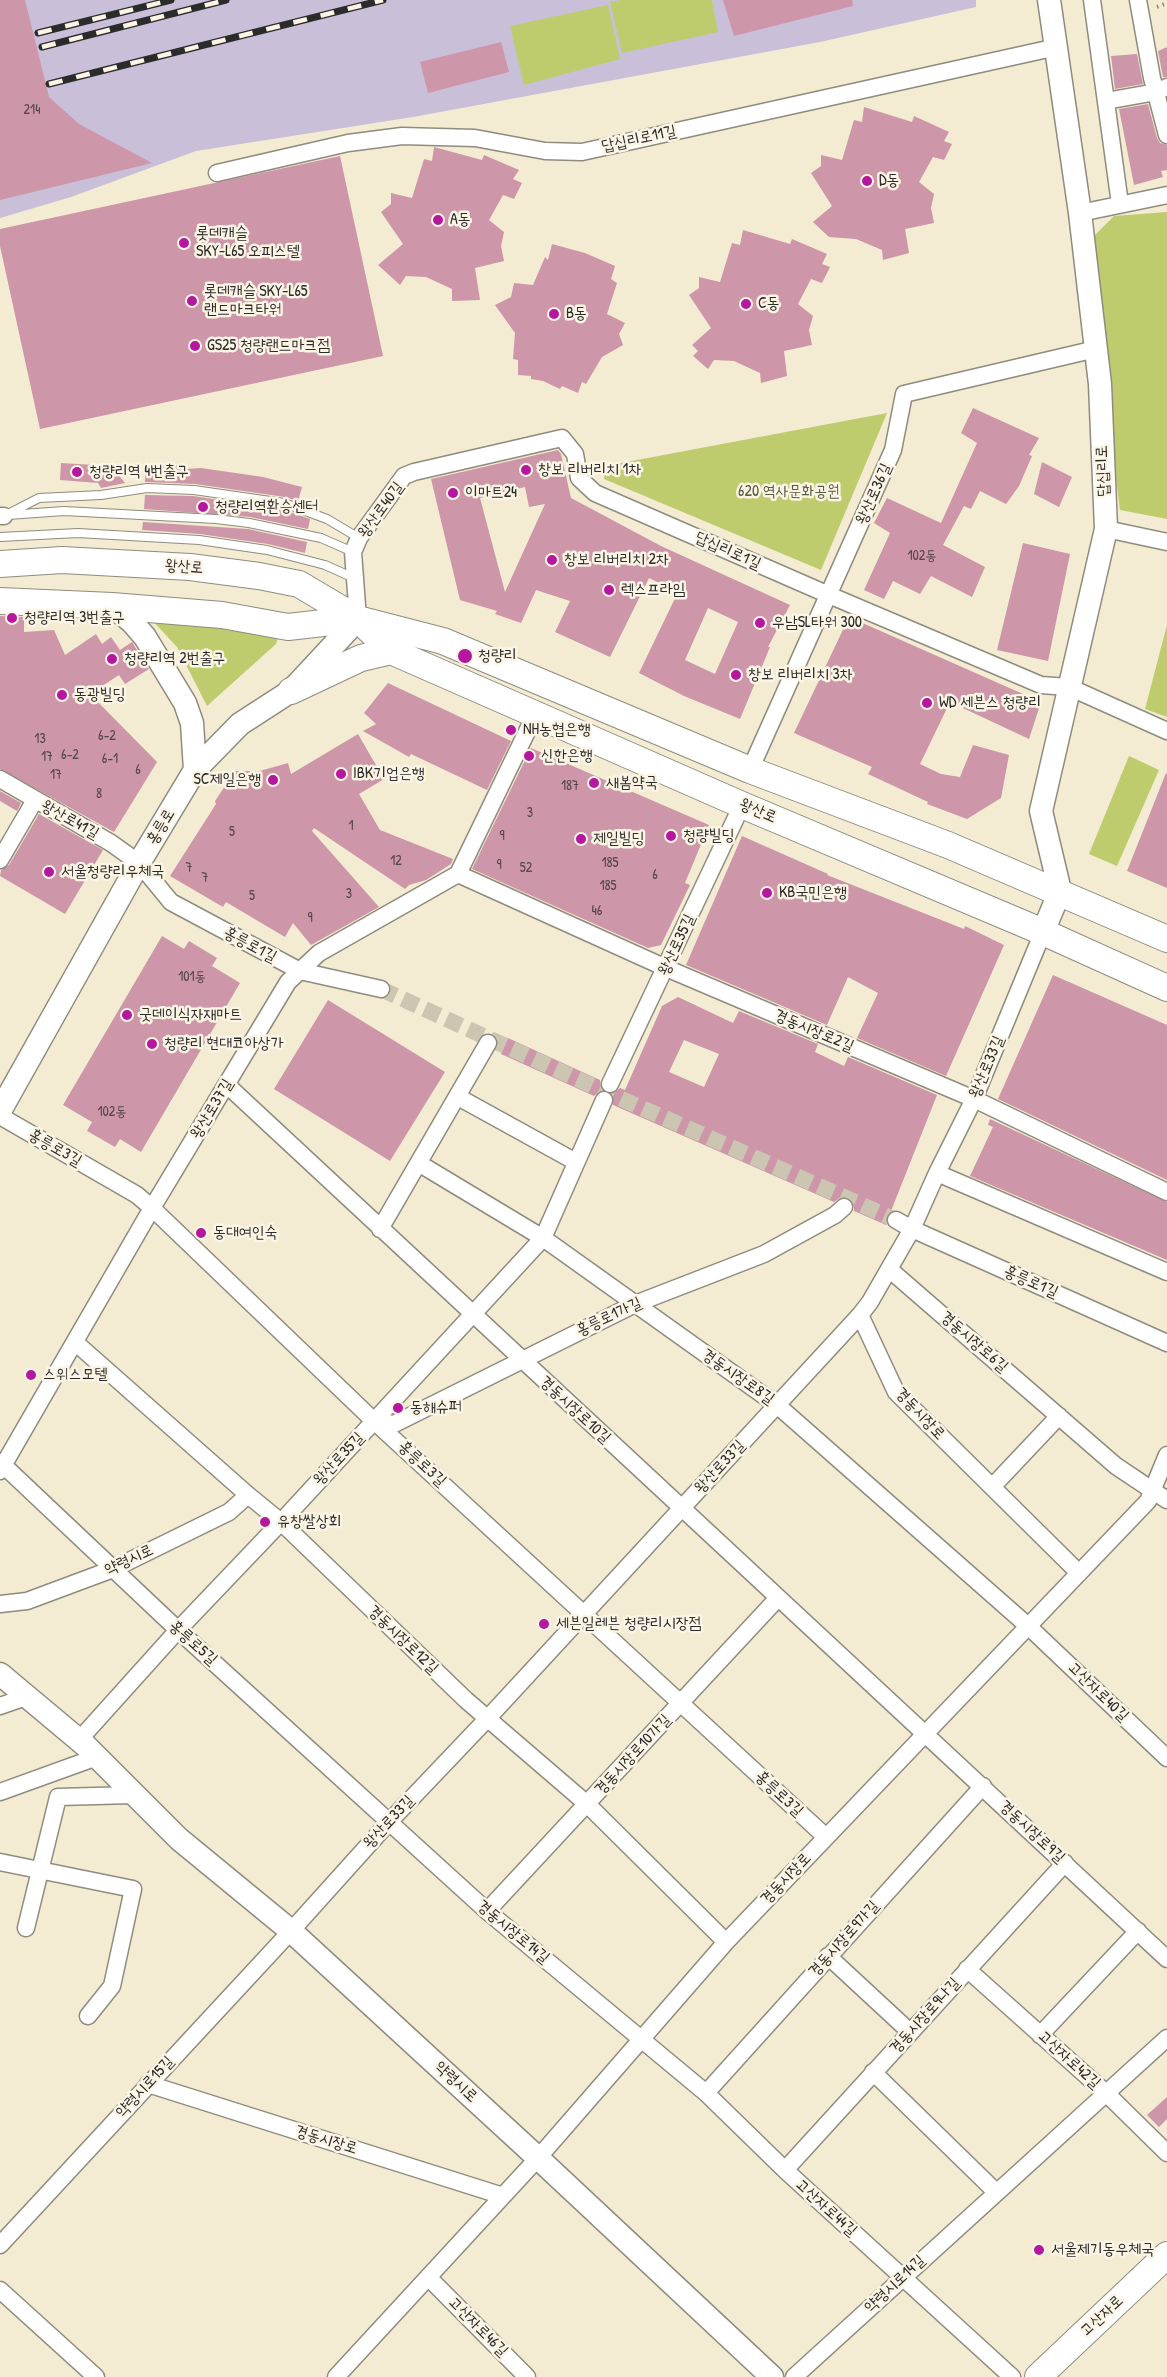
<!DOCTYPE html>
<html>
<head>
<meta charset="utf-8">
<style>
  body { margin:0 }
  canvas { display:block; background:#f3ebd2 }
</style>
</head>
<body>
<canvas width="1167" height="2377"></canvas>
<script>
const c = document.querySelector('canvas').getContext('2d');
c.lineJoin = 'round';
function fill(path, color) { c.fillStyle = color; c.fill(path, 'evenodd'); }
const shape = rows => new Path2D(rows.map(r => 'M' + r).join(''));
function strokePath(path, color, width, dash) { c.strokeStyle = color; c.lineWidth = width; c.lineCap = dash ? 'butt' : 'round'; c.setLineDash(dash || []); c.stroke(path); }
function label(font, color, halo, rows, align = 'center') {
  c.font = font + ' "Patrick Hand","Poor Story",sans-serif'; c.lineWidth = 5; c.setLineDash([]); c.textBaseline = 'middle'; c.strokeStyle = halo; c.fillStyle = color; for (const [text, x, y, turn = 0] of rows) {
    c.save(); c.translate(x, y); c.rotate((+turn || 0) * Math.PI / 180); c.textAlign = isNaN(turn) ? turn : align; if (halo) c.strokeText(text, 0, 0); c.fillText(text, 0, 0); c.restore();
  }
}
fill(shape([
  [0,0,976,0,976,7,820,42,413,117,196,151,71,197,0,218]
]), '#c9bfd8');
fill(shape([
  [621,0,712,0,718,32,622,53,610,2],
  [608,5,620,59,524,85,510,26],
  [1167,212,1167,519,1120,510,1086,244,1114,216],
  [887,413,821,570,604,479,605,466],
  [150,618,276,634,278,638,276,644,207,706,177,647],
  [1167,625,1167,717,1145,709],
  [1129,756,1159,770,1117,866,1089,854]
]), '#becc6e');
fill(shape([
  [0,0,25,0,49,97,79,124,152,163,0,200],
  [723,0,852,0,853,6,734,36],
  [501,42,509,72,428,93,420,62],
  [1167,47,1167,77,1163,77,1158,51],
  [1137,54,1143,84,1115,89,1111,56],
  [1148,104,1157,138,1160,143,1167,145,1167,170,1161,171,1163,177,1134,185,1119,109],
  [864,107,912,122,914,116,949,132,944,141,952,144,944,160,933,157,919,182,934,194,931,208,934,223,905,229,909,253,883,260,882,250,856,239,829,237,813,222,832,206,811,173,821,166,821,155,842,160,854,120,862,122],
  [434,147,482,160,484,155,519,170,513,179,522,183,514,199,503,195,489,220,504,232,501,246,504,261,475,268,480,300,452,301,452,289,426,277,406,276,400,285,378,265,403,244,381,212,391,204,391,193,412,198,424,159,432,161],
  [340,156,383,356,40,429,0,246,0,229],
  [743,230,790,244,792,239,827,254,822,264,830,267,822,283,811,279,798,304,813,316,809,330,812,345,784,351,787,376,761,383,760,373,734,361,714,360,708,369,693,356,698,351,692,345,711,328,689,295,699,288,699,277,720,282,732,243,740,245],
  [552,244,585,253,615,266,611,279,617,283,607,314,625,323,619,334,623,345,602,357,586,384,582,382,578,393,562,386,560,389,543,381,531,379,531,376,518,375,518,360,513,359,515,333,495,305,511,297,514,283,533,285,545,257,548,260],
  [973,408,1039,438,1029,455,1032,456,1019,486,1006,504,980,491,971,509,964,506,943,545,985,567,972,597,931,576,920,594,893,581,884,599,864,590,890,533,874,523,887,498,941,523,977,443,961,433],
  [558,450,561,454,571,498,661,546,790,605,768,647,770,647,740,719,684,696,639,673,678,592,649,578,610,657,555,632,570,601,536,590,521,623,495,614,497,611,460,600,431,479],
  [525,487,529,507,545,504,505,592,480,498],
  [708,608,738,622,715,674,685,660],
  [1042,462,1072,477,1059,507,1034,494],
  [61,463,111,466,125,483,101,488,98,483,60,480],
  [185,465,185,469,201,468,263,477,302,487,298,501,285,497,195,484,145,482,146,466],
  [145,495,193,496,282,509,310,519,308,529,250,517,144,509],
  [143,522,248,529,307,542,305,553,268,544,200,534,142,530],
  [1023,543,1070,554,1048,661,997,650],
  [0,616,24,617,24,632,54,630,65,655,96,634,102,644,111,637,120,650,132,642,149,669,125,684,119,675,90,694,157,762,114,832,0,769],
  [849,617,1041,702,1029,739,950,702,920,764,941,774,960,777,973,745,1009,755,1001,798,967,819,927,804,928,802,868,774,872,767,794,733],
  [388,683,511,741,487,790,411,754,409,757,363,731,376,724,364,713],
  [358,734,384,779,359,794,380,830,453,859,451,864,426,880,409,885,405,889,314,828,312,831,379,907,311,945,293,923,285,937,226,902,223,907,170,876,216,804,215,801,227,783,226,780,233,771,260,771,288,763,291,774],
  [531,748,709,825,685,883,690,885,661,945,648,948,472,869],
  [1166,773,1167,774,1167,888,1127,871],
  [0,791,21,803,17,811,0,801],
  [39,814,103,850,65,914,0,876,1,870,9,865],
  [742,836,828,874,827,875,964,929,965,926,1004,945,946,1076,857,1038,878,993,848,977,827,1025,686,965],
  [162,936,184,949,189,941,217,958,212,966,240,983,141,1152,120,1139,115,1147,87,1131,92,1122,63,1105],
  [1053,975,1167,1025,1167,1180,998,1099],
  [678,997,733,1023,739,1011,818,1044,815,1052,844,1066,848,1057,937,1095,891,1211,887,1215,886,1225,854,1211,854,1204,848,1197,841,1197,834,1202,613,1105,612,1094,620,1088,625,1090,662,1006],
  [684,1040,719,1054,704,1087,669,1072],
  [328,1000,445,1072,390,1161,274,1089],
  [508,1038,600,1080,601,1090,594,1096,501,1054],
  [990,1119,1167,1202,1167,1260,970,1176,993,1127,988,1125],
  [1167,2097,1167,2119,1159,2127,1147,2115]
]), '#ce96a9');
strokePath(shape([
  [381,989,608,1093,896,1220]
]), '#cbc5b1', 16, [16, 8]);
const service = shape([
  [8,515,64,511,216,519,249,523,321,538,353,552],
  [2,517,39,498,101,495,147,488,194,490,284,503,327,519,359,538],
  [0,537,78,533,199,540,267,550,325,565,354,578]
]);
const minor = shape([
  [1092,0,1120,204],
  [1138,0,1152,78,1167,135],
  [1106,101,1156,92,1167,87],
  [217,173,348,143,402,136,475,138,545,151,582,152,1057,47],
  [1080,213,1167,195],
  [0,516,4,516],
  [1106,529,1167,542],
  [358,619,353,552,359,538,404,476,414,472,562,438,575,454,579,478,595,493,829,595,1041,685,1069,687,1167,731],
  [750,770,893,450,904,394,1096,349],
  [0,779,111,843,139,863,171,902,300,971,381,989],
  [0,860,35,800],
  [458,874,666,968,974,1099,1167,1192],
  [610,1084,742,805],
  [227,1085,1167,1959],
  [458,1097,576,1162],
  [0,1116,137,1195,152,1208,374,1421,826,1837],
  [420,1164,543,1238,777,1405,1028,1626,1167,1758],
  [937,1173,1167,1272],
  [896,1220,912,1229,1167,1343],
  [380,1229,488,1043],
  [889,1269,1116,1466,1167,1500],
  [860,1315,896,1392,1079,1573],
  [76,1343,248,1495,281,1522,466,1700,587,1804,726,1942],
  [374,1421,394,1424,635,1304,764,1254,835,1215,844,1207],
  [0,1462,178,1630,487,1911,706,2093,785,2170,1012,2377],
  [0,1471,152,1208,288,982,319,953,458,874,535,715],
  [992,1487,1059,1416],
  [0,1604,27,1601,113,1569,229,1512,248,1495],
  [0,1706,26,1697],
  [79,1740,178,1630,281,1522,543,1238,604,1100],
  [0,1792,97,1757],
  [0,1862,133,1889,112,1986,88,2016],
  [487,1911,777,1599],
  [26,1928,58,1797,133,1795],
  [828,1956,910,2032],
  [967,1969,1107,2094,1167,2153],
  [1040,2035,1138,1931],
  [873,2072,996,2192],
  [148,2084,503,2196],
  [706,2093,983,1786],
  [785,2170,1065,1863],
  [0,2245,291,1931,390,1821,488,1718,860,1315,870,1302,912,1229,937,1173,974,1099,1043,932],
  [428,2277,527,2377],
  [0,2290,96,2377],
  [336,2377,538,2158,726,1942,1148,1501,1167,1455],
  [794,2377,1167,2038]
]);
const secondary = shape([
  [112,606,132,622,145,637,185,703,192,723,195,770],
  [1043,932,1060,891,1041,811,1106,529,1100,384,1080,213,1049,0],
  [0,1111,139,863,195,770,240,724,291,691,358,619],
  [0,1674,86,1746,179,1839,291,1931,538,2158,772,2377]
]);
const primary = shape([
  [0,564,62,560,190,567,259,576,299,584,358,619,391,651,742,805,1043,932,1167,988],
  [0,601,112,606,222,615,288,627,358,619,443,641,750,770,948,845,1167,939],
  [291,691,361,658,391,651],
  [1038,2377,1167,2255]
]);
strokePath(service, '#8f8b7e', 10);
strokePath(minor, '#8f8b7e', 19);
strokePath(secondary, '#8f8b7e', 25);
strokePath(primary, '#8f8b7e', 28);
strokePath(shape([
  [1157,7,1167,3]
]), '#8f8b7e', 4, [1.5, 4.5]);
strokePath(service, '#fff', 8);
strokePath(minor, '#fff', 16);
strokePath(secondary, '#fff', 22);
strokePath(primary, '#fff', 26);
const rail = shape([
  [38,33,171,0],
  [42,47,226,0],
  [49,84,383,0]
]);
strokePath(rail, '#2b2b2b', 7);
strokePath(rail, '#fcf5e5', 4.5, [14]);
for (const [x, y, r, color] of [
  [867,181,6,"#b5179e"],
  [438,220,6,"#b5179e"],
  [184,243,6,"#b5179e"],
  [192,301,6,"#b5179e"],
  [746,304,6,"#b5179e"],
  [554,314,6,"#b5179e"],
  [195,346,6,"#b5179e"],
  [526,470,6,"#b5179e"],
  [77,472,6,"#b5179e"],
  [453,493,6,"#b5179e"],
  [203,507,6,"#b5179e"],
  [552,560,6,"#b5179e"],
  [609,590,6,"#b5179e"],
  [12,618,6,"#b5179e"],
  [760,623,6,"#b5179e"],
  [465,656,8,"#b5179e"],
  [112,659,6,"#b5179e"],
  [736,675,6,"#b5179e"],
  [62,695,6,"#b5179e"],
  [927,703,6,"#b5179e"],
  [511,730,6,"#b5179e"],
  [529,756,6,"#b5179e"],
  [341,774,6,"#b5179e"],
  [273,780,6,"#b5179e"],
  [594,783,6,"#b5179e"],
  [671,836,6,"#b5179e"],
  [581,839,6,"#b5179e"],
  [49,872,6,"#b5179e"],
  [767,893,6,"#b5179e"],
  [127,1015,6,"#b5179e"],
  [152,1044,6,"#b5179e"],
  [201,1233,6,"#b5179e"],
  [31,1375,6,"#b5179e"],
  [398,1408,6,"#b5179e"],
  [265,1522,6,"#b5179e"],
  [544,1624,6,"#b5179e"],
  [1039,2250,6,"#b5179e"]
]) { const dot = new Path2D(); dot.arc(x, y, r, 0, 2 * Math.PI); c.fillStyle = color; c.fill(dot); strokePath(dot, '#fcf5e5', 2); }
label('14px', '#54464a', null, [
  ["214",32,110],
  ["102동",922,556],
  ["6-2",107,736],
  ["13",40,739],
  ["6-2",70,755],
  ["17",47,757],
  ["6-1",110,759],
  ["6",138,770],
  ["17",56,775],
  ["187",570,786],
  ["8",99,794],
  ["3",530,813],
  ["1",351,826],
  ["5",232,832],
  ["9",502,836],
  ["12",396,861],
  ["185",610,863],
  ["9",499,865],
  ["7",189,868],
  ["52",526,868],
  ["6",655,875],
  ["7",205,878],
  ["185",608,886],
  ["3",349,894],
  ["5",252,896],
  ["46",597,911],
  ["9",310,918],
  ["101동",192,977],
  ["102동",112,1112]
]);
label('16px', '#2b2b2b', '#fcf5e5', [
  ["답십리로11길",639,139,-12],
  ["답십리로",1103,471,-92],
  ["왕산로36길",874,494,-66],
  ["왕산로40길",381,510,-54],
  ["답십리로1길",728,551,24],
  ["왕산로",184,567,4],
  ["왕산로",758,811,23],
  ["왕산로41길",70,820,29],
  ["홍릉로",161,827,-59],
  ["홍릉로1길",250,945,28],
  ["왕산로35길",677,945,-65],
  ["경동시장로2길",814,1031,23],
  ["왕산로33길",987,1067,-67],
  ["왕산로37길",212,1109,-59],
  ["홍릉로3길",55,1148,30],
  ["홍릉로1길",1031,1282,24],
  ["홍릉로1가길",609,1317,-25],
  ["경동시장로6길",974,1342,41],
  ["경동시장로8길",738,1377,35],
  ["경동시장로10길",575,1410,43],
  ["경동시장로",920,1414,47],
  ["왕산로35길",339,1459,-47],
  ["홍릉로3길",422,1464,43],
  ["왕산로33길",720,1467,-47],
  ["약령시로",129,1560,-25],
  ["경동시장로12길",403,1640,44],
  ["홍릉로5길",193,1643,42],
  ["고산자로40길",1098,1692,44],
  ["경동시장로10가길",633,1755,-47],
  ["홍릉로3길",779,1794,43],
  ["왕산로33길",389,1822,-47],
  ["경동시장로9길",1032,1832,43],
  ["경동시장로",786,1879,-46],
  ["경동시장로14길",513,1932,40],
  ["경동시장로9가길",844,1939,-48],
  ["경동시장로9나길",925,2016,-48],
  ["고산자로42길",1069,2060,42],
  ["약령시로",456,2082,43],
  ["약령시로15길",145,2087,-47],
  ["경동시장로",326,2140,17],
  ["고산자로44길",826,2208,42],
  ["약령시로14길",895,2284,-43],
  ["고산자로",1102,2316,-43],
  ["고산자로46길",478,2327,45]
]);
label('16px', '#2b2b2b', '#fcf5e5', [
  ["D동",879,181],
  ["A동",450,220],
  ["롯데캐슬",196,234],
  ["SKY-L65 오피스텔",196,252],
  ["롯데캐슬 SKY-L65",204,292],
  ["랜드마크타워",204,310],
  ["C동",758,304],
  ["B동",566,314],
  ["GS25 청량랜드마크점",207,346],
  ["창보 리버리치 1차",538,470],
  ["청량리역 4번출구",89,472],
  ["이마트24",465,493],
  ["청량리역환승센터",215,507],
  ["창보 리버리치 2차",564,560],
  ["렉스프라임",621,590],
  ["청량리역 3번출구",24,618],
  ["우남SL타워 300",772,623],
  ["청량리",478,656],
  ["청량리역 2번출구",124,659],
  ["창보 리버리치 3차",748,675],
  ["동광빌딩",74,695],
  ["WD 세븐스 청량리",939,703],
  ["NH농협은행",523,730],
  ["신한은행",541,756],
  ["IBK기업은행",353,774],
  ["SC제일은행",261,780,"right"],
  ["새봄약국",606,783],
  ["청량빌딩",683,836],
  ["제일빌딩",593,839],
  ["서울청량리우체국",61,872],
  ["KB국민은행",779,893],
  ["굿데이식자재마트",139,1015],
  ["청량리 현대코아상가",164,1044],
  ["동대여인숙",213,1233],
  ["스위스모텔",43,1375],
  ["동해슈퍼",410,1408],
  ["유창쌀상회",277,1522],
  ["세븐일레븐 청량리시장점",556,1624],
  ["서울제기동우체국",1051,2250]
], 'left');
label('16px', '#575b3f', '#fcf5e5', [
  ["620 역사문화공원",789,492]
]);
</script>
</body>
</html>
